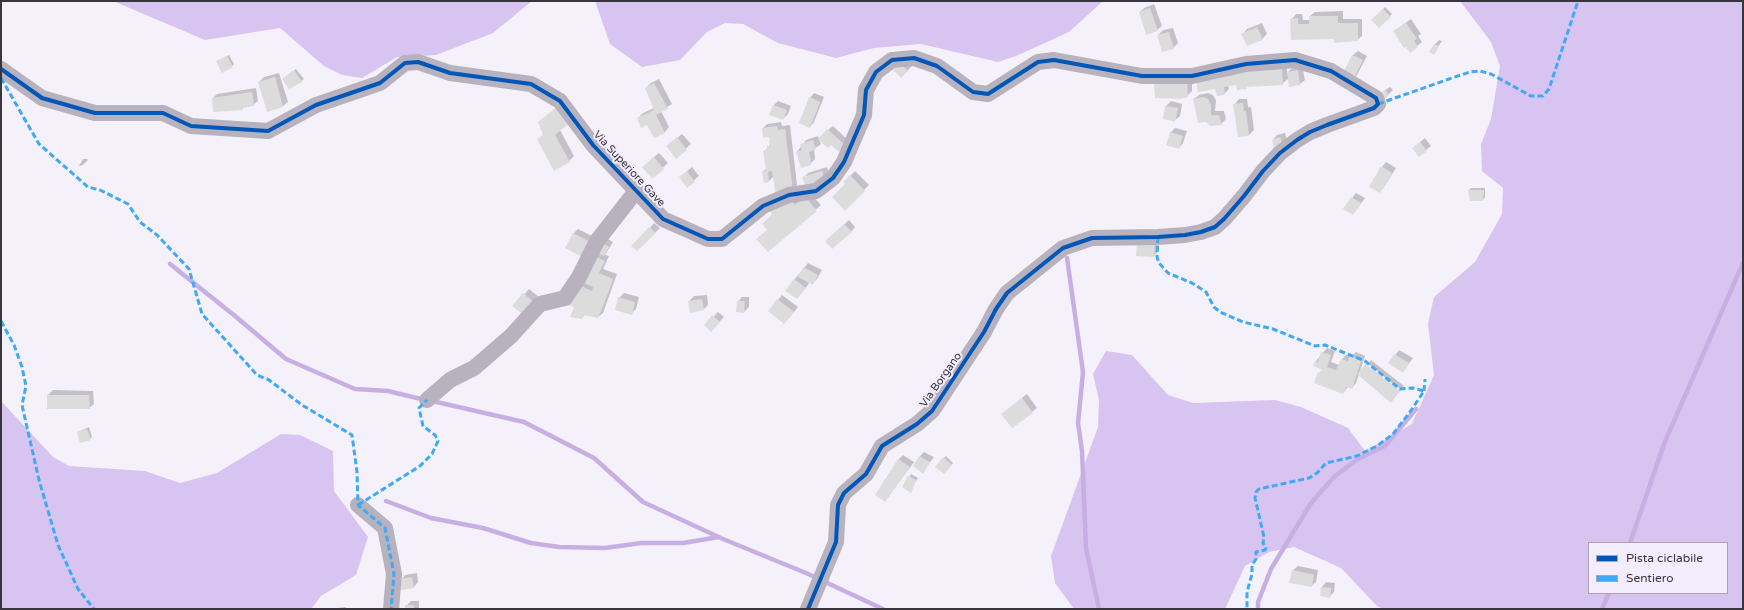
<!DOCTYPE html>
<html>
<head>
<meta charset="utf-8">
<style>
  body { margin:0 }
  #map { position:relative; width:1744px; height:610px; overflow:hidden; background:#f5f1fa; font-family:"Varela Round",sans-serif }
  canvas { display:block }
  .frame { position:absolute; inset:0; border:2px solid #38353c; pointer-events:none }
  .legend { position:absolute; left:1588px; top:542px; width:140px; height:52px; box-sizing:border-box; background:#f4edfe; border:1px solid #a9a3b0; margin:0; padding:5px 7px; list-style:none; font-size:12px; color:#38353c }
  .legend li { display:flex; align-items:center; gap:8px; height:20px }
  .legend b { width:20px; border:1px solid #a9a3b0 }
</style>
</head>
<body>
<div id="map">
<canvas width="1744" height="610"></canvas>
<div class="frame"></div>
<ul class="legend">
<li><b style="height:5px;background:#0057b8"></b>Pista ciclabile</li>
<li><b style="height:5px;background:#3fa9f5"></b>Sentiero</li>
</ul>
</div>
<script>
const c = document.querySelector('canvas').getContext('2d');
c.lineJoin = 'round';
function fill(path, color) { c.fillStyle = color; c.fill(path, 'evenodd'); }
const shape = rows => new Path2D(rows.map(r => 'M' + r).join(''));
function strokePath(path, color, width, dash) { c.strokeStyle = color; c.lineWidth = width; c.lineCap = dash ? 'butt' : 'round'; c.setLineDash(dash || []); c.stroke(path); }
function label(font, color, halo, rows, align = 'center') {
  c.font = font + ' "Varela Round",sans-serif'; c.lineWidth = 4; c.setLineDash([]); c.textBaseline = 'middle'; c.strokeStyle = halo; c.fillStyle = color; for (const [text, x, y, turn = 0] of rows) {
    c.save(); c.translate(x, y); c.rotate((+turn || 0) * Math.PI / 180); c.textAlign = isNaN(turn) ? turn : align; if (halo) c.strokeText(text, 0, 0); c.fillText(text, 0, 0); c.restore();
  }
}
fill(shape([
  [113,1,532,1,493,33,436,55,397,57,362,78,342,75,324,66,280,28,205,40],
  [595,1,1103,1,1069,32,1016,56,998,62,921,44,874,48,836,58,778,43,743,24,725,23,707,32,680,60,642,67,610,44],
  [1460,1,1743,1,1743,609,1383,609,1377,606,1341,568,1294,547,1269,552,1245,566,1225,609,1074,609,1055,583,1051,556,1098,427,1099,400,1093,374,1106,351,1132,355,1168,395,1193,403,1275,400,1301,407,1348,428,1365,451,1412,424,1434,375,1428,324,1434,297,1475,262,1502,214,1503,188,1482,171,1481,144,1491,119,1500,66,1491,42],
  [1589,543,1727,543,1727,593,1589,593],
  [1,401,53,457,69,466,145,471,180,483,217,473,281,434,300,435,333,451,334,491,368,537,356,575,321,596,311,609,1,609]
]), '#d8c4f0');
fill(shape([
  [1154,4,1162,26,1157,30,1140,12,1144,8],
  [1385,7,1392,14,1379,27,1373,20],
  [1343,11,1343,19,1362,19,1362,36,1357,40,1335,38,1292,39,1292,19,1296,14,1302,14,1303,20,1310,20,1310,16,1315,12],
  [1411,19,1421,34,1418,36,1422,42,1411,51,1394,31],
  [1262,23,1267,34,1262,39,1243,34,1247,29],
  [1173,28,1178,43,1173,48,1158,35,1163,30],
  [1439,40,1442,41,1434,53,1435,44],
  [1358,51,1367,56,1357,75,1353,79,1343,74,1353,55],
  [229,55,234,64,232,66,217,61],
  [906,59,912,66,901,77],
  [1287,64,1287,73,1292,68,1302,66,1305,80,1300,84,1290,86,1289,78,1282,84,1228,85,1229,89,1224,94,1215,88],
  [296,69,304,79,290,88,285,77],
  [279,73,288,102,283,106,268,111,259,82,264,77],
  [1192,75,1192,91,1187,96,1179,98],
  [659,79,672,104,661,111,669,127,665,132,655,137,648,124,638,118,643,113,654,108,646,88,651,83],
  [1390,87,1393,90,1388,95,1384,91],
  [256,88,258,101,253,105,245,106,242,109,213,98,217,94],
  [814,93,824,97,814,122,810,127,810,98],
  [1208,93,1213,95,1216,100,1215,111,1224,111,1226,119,1221,124,1206,121,1194,99,1199,95],
  [1239,99,1247,99,1248,107,1251,107,1254,130,1249,135,1239,136,1235,104],
  [778,101,791,106,788,114,783,119,773,106],
  [1171,101,1182,104,1180,116,1175,120,1164,118,1166,106],
  [781,122,782,126,790,125,797,185,792,190,774,176,769,181,763,171,767,168,765,151,771,143,770,136,763,128,767,124],
  [833,126,848,140,843,146,828,130],
  [1175,128,1187,131,1183,143,1179,148,1171,132],
  [560,130,574,156,569,161,539,139,544,134],
  [1285,133,1287,140,1275,147,1273,140,1277,135],
  [682,134,691,144,676,157,672,142],
  [818,136,821,144,814,149,815,159,810,164,797,152,806,140],
  [1425,138,1431,146,1426,150,1413,148],
  [659,153,668,163,653,177,648,162],
  [83,159,87,159,88,160,83,165,79,166],
  [1386,162,1396,168,1384,187,1380,192,1382,167],
  [692,167,699,176,687,186,680,177],
  [827,167,829,173,824,178,804,177,808,173],
  [855,171,869,185,845,209,847,184,845,182],
  [1471,188,1485,188,1485,197,1483,200,1469,190],
  [810,193,821,205,768,251,774,214,768,207],
  [1356,193,1365,198,1353,214,1344,209],
  [849,220,855,227,851,232,826,241],
  [654,223,660,228,637,250,650,228],
  [578,229,598,239,566,248,574,233],
  [1143,236,1159,237,1158,251,1154,256],
  [606,238,613,242,605,255,609,256,603,269,617,274,603,313,598,317,585,315,582,318,576,307,569,305],
  [808,263,822,270,817,279,813,283,810,282,801,294,786,290],
  [529,289,539,297,528,309,514,306],
  [624,293,639,297,636,309,631,314,619,298],
  [707,295,708,305,703,310,689,301,694,296],
  [782,295,798,307,789,318,778,300],
  [742,297,749,297,749,307,744,312,738,302],
  [718,312,724,317,711,330,705,325],
  [1327,348,1335,351,1331,362,1339,365,1342,359,1346,355,1352,356,1356,352,1365,356,1356,383,1352,388,1348,387,1343,393,1319,373,1323,369,1316,361],
  [1399,350,1413,358,1403,371,1389,363],
  [1371,360,1404,386,1401,390,1368,364],
  [53,390,93,391,94,404,89,408,48,395],
  [1027,394,1037,408,1012,427,1002,414],
  [89,427,92,437,90,439,78,432],
  [924,452,934,457,923,472,920,456],
  [903,455,914,462,885,501,876,495,899,459],
  [946,456,953,463,944,473,944,458],
  [911,474,918,478,910,491,903,487],
  [1298,566,1318,570,1316,582,1311,586,1293,570],
  [417,573,418,582,414,587,401,580,405,575],
  [1326,582,1335,583,1334,592,1329,597,1321,596,1322,587],
  [411,601,419,601,419,609,406,609,406,606],
  [346,607,346,609,336,609,337,608]
]), '#0003');
strokePath(shape([
  [1067,258,1083,372,1078,423,1082,451,1086,548,1099,609],
  [170,264,235,316,286,359,355,389,388,391,425,400],
  [432,401,524,422,594,458,643,502,723,539,806,573,883,609],
  [386,501,431,518,483,528,531,543,559,547,605,548,641,543,683,543,719,537],
  [1630,543,1664,444,1743,263],
  [1258,609,1258,602,1271,569,1311,503,1335,476,1358,459,1385,446,1416,409],
  [1602,609,1609,593]
]), '#c7afe4', 4.5);
fill(shape([
  [1150,8,1158,31,1146,35,1139,12],
  [1383,9,1391,17,1379,28,1371,20],
  [1309,16,1338,16,1338,23,1358,23,1358,41,1334,43,1334,39,1291,40,1290,19,1298,18,1298,24,1309,24],
  [1406,23,1417,39,1414,41,1418,47,1410,53,1406,47,1404,48,1393,31],
  [1257,27,1263,40,1247,46,1241,34],
  [1169,32,1174,49,1162,52,1157,35],
  [1434,44,1439,46,1434,55,1429,52],
  [1352,55,1363,60,1353,80,1342,75],
  [227,56,233,67,222,73,216,61],
  [900,63,908,71,901,78,893,70],
  [1282,69,1283,85,1247,87,1247,89,1237,90,1236,85,1224,87,1225,95,1217,96,1215,89,1198,92,1195,75],
  [294,70,302,82,289,89,282,79],
  [1298,70,1300,85,1289,87,1287,72],
  [275,77,283,107,267,112,258,82],
  [1187,79,1188,97,1179,99,1155,98,1154,81],
  [654,83,668,109,656,115,665,133,654,138,647,125,641,128,637,118,654,110,645,88],
  [1385,90,1389,95,1382,101,1378,96],
  [252,92,254,106,242,108,243,110,213,112,212,98],
  [809,97,820,102,810,128,799,123],
  [1203,97,1208,99,1211,105,1211,115,1219,115,1222,125,1210,126,1206,122,1198,123,1193,99],
  [1243,103,1244,111,1246,111,1249,136,1238,137,1233,104],
  [559,105,572,121,555,135,570,162,554,171,537,139,543,135,538,122],
  [773,105,787,110,783,120,769,115],
  [1165,106,1178,108,1175,122,1163,119],
  [777,126,778,130,785,129,793,191,776,196,772,171,768,172,769,182,764,183,762,171,766,170,763,151,767,150,767,146,770,146,769,137,763,138,762,128],
  [827,129,845,145,839,152,831,145,828,148,818,139],
  [1170,132,1183,136,1179,149,1166,145],
  [677,137,687,150,676,159,666,146],
  [1280,137,1283,145,1274,148,1272,140],
  [813,140,816,149,809,152,811,160,810,161,811,165,801,168,796,152,802,150,800,144],
  [1420,142,1427,151,1419,157,1412,148],
  [654,157,664,169,652,179,642,167],
  [1381,166,1392,173,1380,193,1369,187],
  [687,171,695,182,687,188,679,177],
  [822,171,825,179,806,187,802,177],
  [850,175,865,191,845,211,832,197,845,184,843,182],
  [1468,190,1484,190,1483,201,1470,201],
  [805,196,817,211,768,252,756,239,767,230,762,224,772,214,766,207,788,198,795,205],
  [1351,197,1361,203,1353,215,1343,209],
  [844,224,852,232,832,249,825,241],
  [649,227,656,233,637,251,631,246],
  [573,233,594,244,586,259,565,248],
  [1137,240,1155,241,1154,257,1136,256],
  [600,242,609,247,604,256,595,252],
  [592,255,605,261,599,273,613,279,607,296,598,318,584,315,582,319,570,317,574,307,568,305,569,301,576,284,592,291,593,287,580,281],
  [803,267,818,275,813,285,798,277],
  [794,279,806,288,797,299,785,291],
  [523,293,535,303,524,315,512,306],
  [618,297,635,302,632,315,615,310],
  [702,299,704,310,690,313,688,301],
  [777,299,794,312,784,324,768,311],
  [737,301,745,301,744,313,736,312],
  [712,315,720,322,711,332,704,325],
  [1321,352,1331,355,1327,367,1336,370,1341,359,1348,361,1350,356,1361,361,1352,389,1346,387,1343,394,1314,383,1318,372,1320,373,1321,369,1313,366,1315,361,1318,362],
  [1394,354,1409,363,1403,373,1388,363],
  [1366,364,1400,391,1391,403,1357,374],
  [47,395,89,395,90,409,47,409],
  [1022,398,1033,413,1012,428,1001,414],
  [87,429,91,440,80,443,77,432],
  [919,456,930,462,923,474,913,466],
  [943,457,952,465,944,474,935,467],
  [898,459,910,467,885,502,875,495],
  [908,476,916,480,911,493,902,487],
  [1292,570,1314,575,1312,587,1289,583],
  [412,577,414,588,401,590,400,579],
  [1321,587,1331,588,1330,598,1320,596],
  [405,605,414,605,414,609,405,609]
]), '#dcdcdc');
strokePath(shape([
  [1,69,42,98,95,113,163,113,191,126,268,131,316,105,380,83,405,63,418,62,450,73,531,84,560,101,593,145,663,219,708,239,722,239,763,206,789,195,816,191,833,178,844,162,864,115,866,90,876,72,892,60,914,58,937,66,973,92,988,94,1038,62,1054,60,1142,76,1192,76,1246,64,1295,60,1331,71,1376,98,1378,104,1374,108,1327,125,1310,132,1297,140,1280,153,1263,171,1244,196,1224,219,1215,227,1201,232,1185,235,1158,237,1092,238,1063,248,1007,293,996,309,984,332,932,411,917,424,882,446,866,474,844,493,838,505,836,542,808,609],
  [427,400,450,380,474,368,511,336,540,304,565,298,579,277,597,241,636,191],
  [358,505,385,528,394,574,391,609]
]), '#b7b2be', 16);
strokePath(shape([
  [1,78,39,144,88,187,100,190,128,204,140,222,157,235,189,269,202,314,257,375,269,380,302,405,352,435,357,472,358,505,385,528,394,574,391,609],
  [1378,104,1449,79,1470,72,1480,71,1491,74,1531,96,1543,96,1549,89,1578,1],
  [1158,237,1157,257,1159,263,1168,273,1192,283,1206,292,1214,307,1220,312,1243,322,1273,329,1315,346,1325,345,1365,361,1400,389,1413,388,1424,391,1410,412,1393,434,1377,446,1357,456,1326,463,1317,473,1309,478,1259,489,1256,492,1255,498,1264,537,1263,543,1266,548,1265,550,1256,552,1256,559,1252,565,1252,574,1247,592,1247,609],
  [1,321,14,345,22,367,26,386,22,405,39,480,58,545,78,589,94,609],
  [1424,391,1425,379],
  [358,505,420,466,432,454,438,441,435,435,423,426,419,408,427,400]
]), '#3fa9f5', 3, [6, 3]);
strokePath(shape([
  [1,69,42,98,95,113,163,113,191,126,268,131,316,105,380,83,405,63,418,62,450,73,531,84,560,101,593,145,663,219,708,239,722,239,763,206,789,195,816,191,833,178,844,162,864,115,866,90,876,72,892,60,914,58,937,66,973,92,988,94,1038,62,1054,60,1142,76,1192,76,1246,64,1295,60,1331,71,1376,98,1378,104,1374,108,1327,125,1310,132,1297,140,1280,153,1263,171,1244,196,1224,219,1215,227,1201,232,1185,235,1158,237,1092,238,1063,248,1007,293,996,309,984,332,932,411,917,424,882,446,866,474,844,493,838,505,836,542,808,609]
]), '#0057b8', 4);
label('11px', '#38353c', '#f4edfe', [
  ["Via Superiore Gave",629,169,47],
  ["Via Borgano",941,380,-55]
]);
</script>
</body>
</html>
